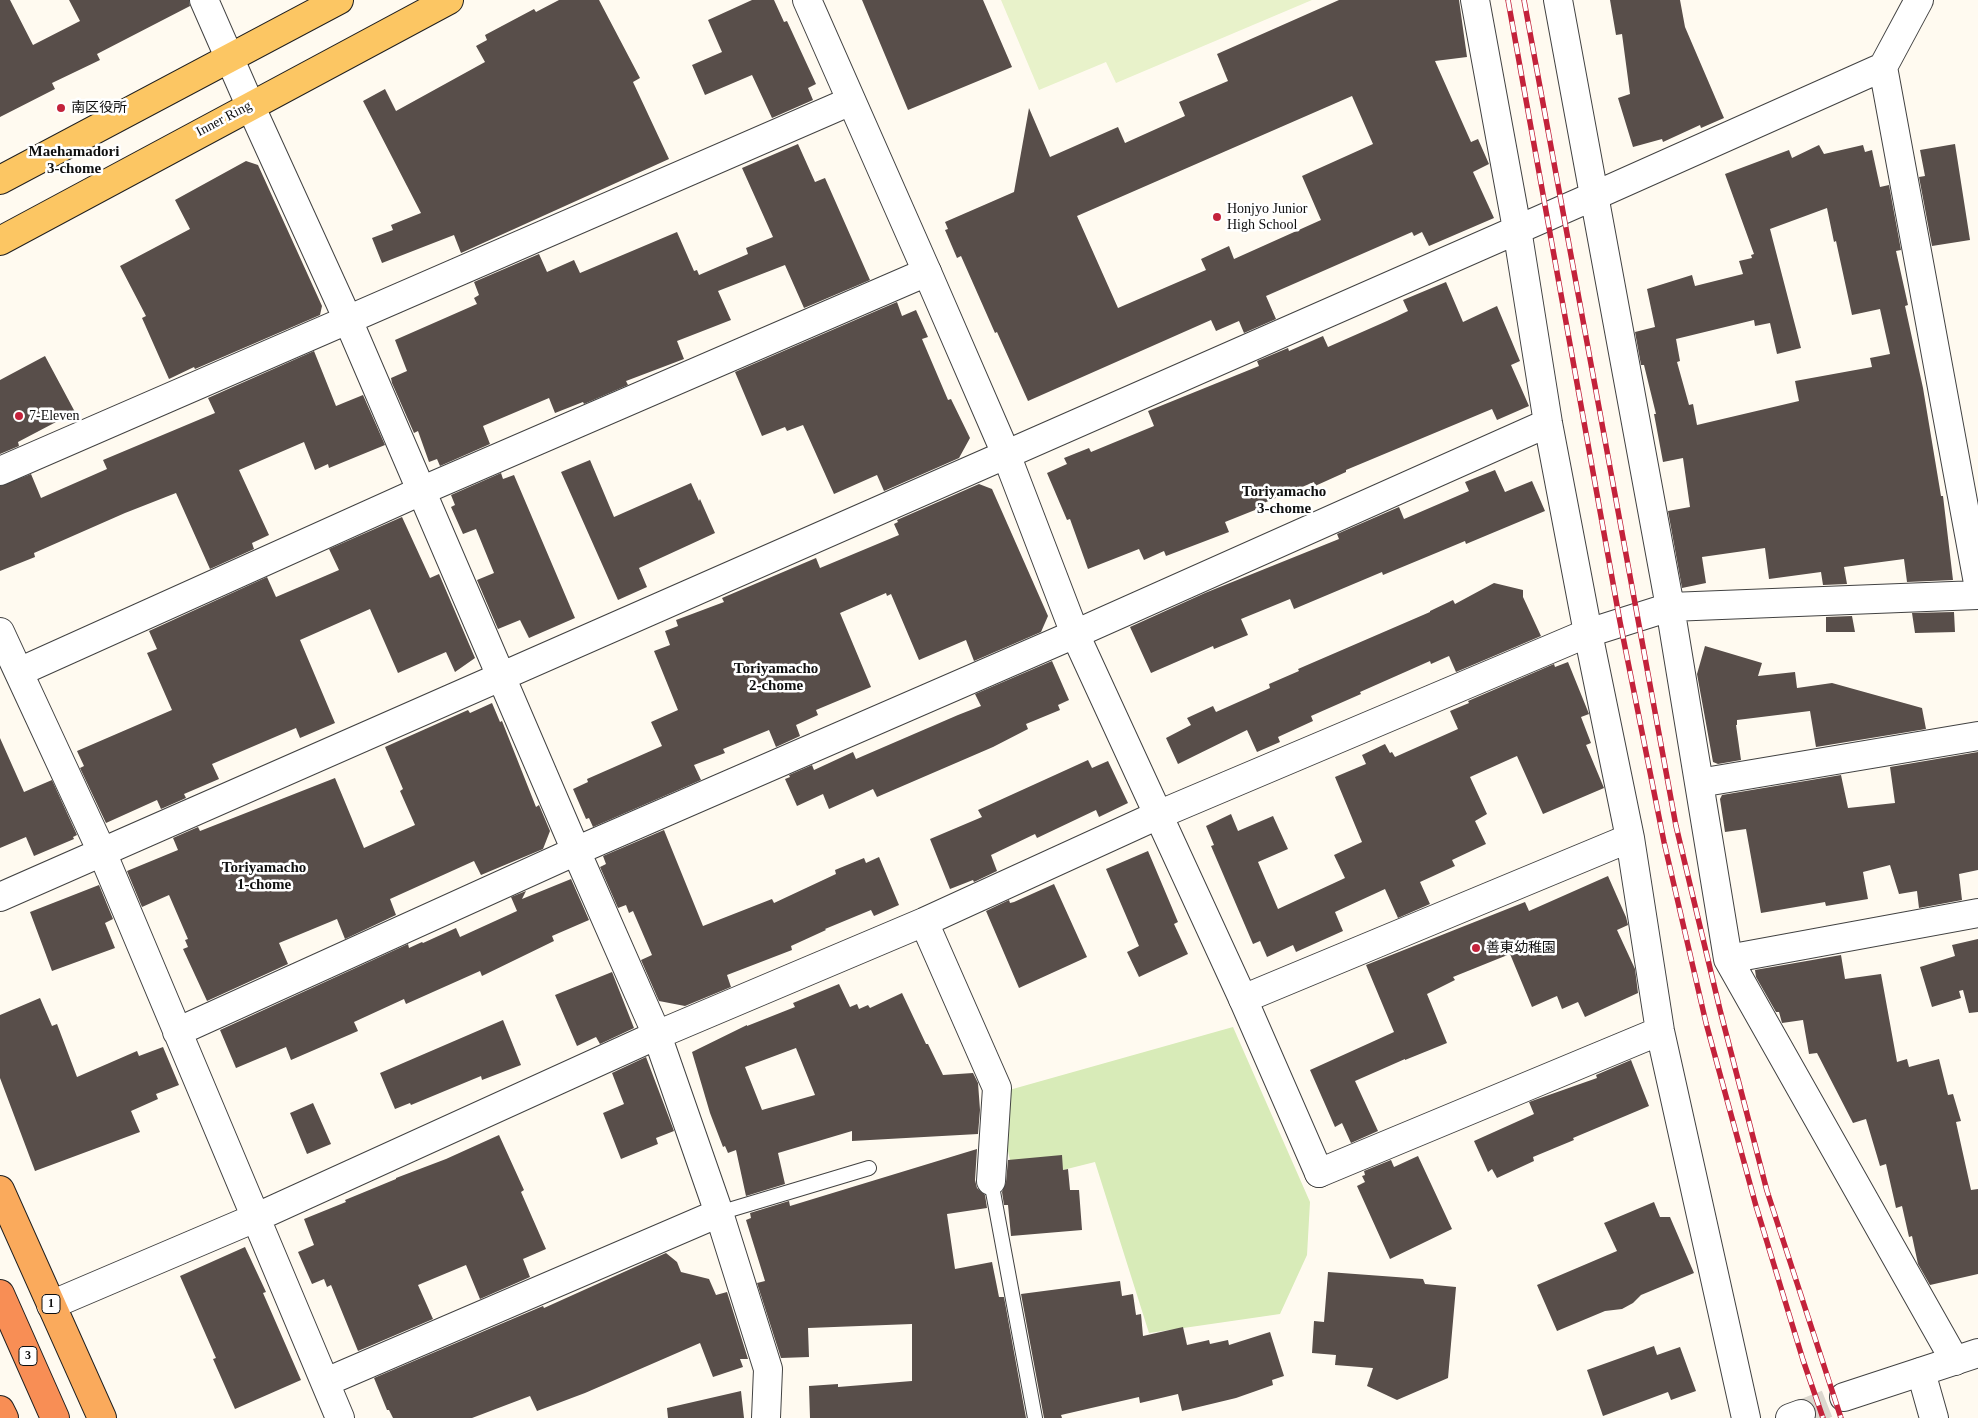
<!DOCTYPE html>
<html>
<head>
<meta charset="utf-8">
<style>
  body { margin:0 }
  canvas { display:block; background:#fffaf0 }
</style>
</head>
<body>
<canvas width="1978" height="1418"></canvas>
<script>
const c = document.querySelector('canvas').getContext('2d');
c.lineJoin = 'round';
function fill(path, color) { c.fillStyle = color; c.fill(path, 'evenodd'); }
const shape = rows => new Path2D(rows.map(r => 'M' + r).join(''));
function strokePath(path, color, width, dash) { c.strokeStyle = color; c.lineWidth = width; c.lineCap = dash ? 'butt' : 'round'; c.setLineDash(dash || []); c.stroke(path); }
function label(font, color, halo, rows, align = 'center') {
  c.font = font + ' "Times New Roman","Noto Sans JP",serif'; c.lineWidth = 5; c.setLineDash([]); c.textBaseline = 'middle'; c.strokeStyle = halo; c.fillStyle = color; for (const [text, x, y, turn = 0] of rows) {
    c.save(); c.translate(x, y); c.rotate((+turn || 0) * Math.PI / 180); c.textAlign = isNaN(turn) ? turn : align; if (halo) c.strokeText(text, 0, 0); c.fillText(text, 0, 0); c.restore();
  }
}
fill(shape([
  [1233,1027,1310,1202,1307,1255,1280,1314,1149,1333,1095,1162,1015,1182,995,1094]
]), '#d8ebb8');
fill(shape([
  [1001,0,1312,0,1116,83,1106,62,1039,90]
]), '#e8f2ca');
fill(shape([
  [0,0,10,0,33,45,80,21,69,0,189,0,190,6,97,54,100,60,52,83,55,89,0,117],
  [559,0,599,0,640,78,633,82,669,159,461,253,454,235,382,263,372,238,393,230,391,225,421,213,363,101,385,89,396,111,485,62,476,46,487,40,485,35,534,9,536,12],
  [752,0,774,0,784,22,787,21,816,84,808,88,813,100,772,118,752,75,705,95,692,65,722,52,708,20],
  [862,0,983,0,1012,67,908,110],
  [1339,0,1459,0,1467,57,1435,61,1471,142,1478,139,1489,164,1473,172,1494,218,1429,246,1422,232,1414,236,1412,232,1266,296,1276,319,1244,333,1239,321,1216,331,1211,320,1028,401,997,332,995,333,961,256,957,258,945,230,948,229,945,222,1014,192,1029,108,1050,157,1118,127,1125,143,1185,116,1179,102,1228,81,1217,54],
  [1352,96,1373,144,1302,176,1321,220,1234,259,1229,246,1201,259,1206,270,1118,308,1077,216],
  [1610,0,1680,0,1685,27,1724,118,1701,128,1700,125,1663,142,1662,139,1633,147,1618,98,1630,94,1622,34,1616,35],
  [798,144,815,182,825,178,870,280,804,308,785,265,718,291,731,320,677,341,684,359,626,381,628,385,584,404,583,402,555,413,549,398,483,426,490,444,440,466,437,459,429,462,418,431,414,433,392,383,391,378,407,371,395,340,477,304,474,298,479,295,474,282,539,254,547,272,574,260,580,273,677,232,694,271,697,270,699,275,748,254,746,248,773,237,742,168],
  [1955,144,1970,240,1932,246,1919,177,1925,176,1920,150],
  [1819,145,1824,154,1863,145,1865,152,1872,150,1880,187,1889,185,1901,250,1896,251,1908,305,1905,306,1923,388,1941,496,1943,496,1953,580,1907,582,1904,559,1844,567,1847,584,1823,585,1821,572,1769,579,1765,548,1702,557,1706,583,1682,588,1668,511,1690,507,1683,458,1663,462,1654,414,1656,414,1644,365,1641,365,1635,332,1655,327,1647,289,1692,275,1695,286,1743,274,1739,261,1752,258,1751,255,1754,254,1725,174,1789,150,1792,158],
  [1827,208,1834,242,1836,241,1852,315,1880,309,1890,354,1870,358,1872,367,1795,381,1799,401,1697,425,1693,404,1689,405,1677,362,1680,361,1676,339,1754,320,1755,326,1770,323,1777,354,1801,348,1770,229],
  [246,161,258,165,322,306,320,315,195,369,194,367,169,379,142,318,146,316,120,266,190,229,175,200],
  [1446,282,1463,322,1497,306,1520,361,1511,365,1529,406,1497,420,1492,409,1346,470,1346,472,1315,486,1314,482,1259,505,1260,508,1225,522,1229,532,1166,556,1164,551,1144,560,1139,549,1088,569,1070,519,1067,520,1047,473,1067,464,1064,458,1089,448,1091,452,1154,426,1148,411,1259,366,1257,361,1288,348,1289,351,1323,336,1328,347,1387,321,1408,311,1403,300],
  [897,302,902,316,916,310,928,337,922,339,948,400,951,399,970,438,959,458,884,491,877,475,834,494,803,425,787,431,785,427,762,436,735,372],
  [314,351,336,406,363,395,385,445,329,468,328,464,315,470,304,442,239,470,269,535,252,543,254,549,210,569,176,493,125,513,34,553,35,557,0,571,0,486,31,474,41,498,107,469,103,460,215,413,208,398],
  [45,356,75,412,18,442,19,446,0,454,0,380],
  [590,460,614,517,691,483,699,501,700,499,715,533,639,568,647,587,618,600,561,472],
  [1495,470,1505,492,1532,481,1545,511,1466,544,1465,541,1383,575,1382,572,1294,609,1290,599,1241,619,1248,635,1214,649,1213,646,1151,673,1130,627,1205,593,1339,539,1337,534,1399,507,1404,519,1469,491,1465,482],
  [501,473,503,479,514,475,575,618,529,638,520,620,498,629,477,580,494,573,476,529,463,534,451,507,455,505,451,495],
  [979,484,992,489,1048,616,1041,632,974,661,966,640,919,660,891,594,887,596,886,593,840,613,871,687,816,710,818,715,796,725,800,736,776,747,769,730,723,749,725,753,694,765,701,780,593,827,589,818,586,819,573,789,588,782,587,779,662,746,651,722,678,710,654,651,670,645,665,631,678,626,676,620,724,602,722,598,816,558,820,568,899,535,894,524,898,522,897,520],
  [402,517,430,578,439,574,475,658,455,672,446,652,398,673,370,609,300,640,335,723,300,738,296,728,212,764,219,779,184,794,186,798,161,809,157,800,106,823,80,768,84,766,77,751,172,710,147,653,157,649,149,631,267,577,276,597,339,570,329,549],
  [1494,583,1523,590,1523,597,1541,636,1456,672,1449,656,1431,664,1430,661,1360,692,1361,694,1311,716,1313,721,1278,737,1280,742,1257,752,1247,730,1178,764,1166,738,1191,725,1187,718,1213,706,1216,712,1270,688,1269,684,1299,671,1298,669,1430,612,1430,611,1453,600,1455,604],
  [1954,612,1955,632,1915,633,1912,613],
  [1852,616,1855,632,1826,632,1826,617],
  [1705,646,1762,663,1758,676,1795,672,1797,688,1832,683,1922,708,1926,729,1816,747,1810,711,1737,720,1737,725,1736,725,1741,760,1718,764,1713,762,1697,674],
  [1052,661,1069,700,1058,705,1060,710,1026,724,1028,729,993,747,877,797,873,789,829,809,823,794,797,806,785,779,790,777,789,775,812,765,814,770,853,752,856,759,958,715,981,706,975,694],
  [1568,662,1589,714,1581,717,1591,743,1586,745,1604,788,1543,814,1517,756,1470,777,1487,814,1475,821,1486,844,1452,860,1455,866,1420,882,1430,904,1398,918,1385,889,1335,912,1343,931,1296,952,1293,945,1267,957,1260,941,1253,944,1211,846,1214,845,1206,826,1231,814,1238,831,1273,816,1288,849,1258,862,1278,909,1345,878,1334,855,1362,842,1335,777,1366,764,1362,755,1385,744,1390,753,1392,752,1395,757,1458,729,1450,711,1469,703,1468,701,1554,664,1555,667],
  [492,703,500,722,502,721,536,807,539,805,550,831,543,849,481,875,474,861,390,899,396,915,345,939,337,919,279,943,288,964,207,1001,183,949,188,947,185,940,188,939,169,895,142,907,127,871,178,850,173,838,198,827,200,831,335,778,364,848,415,825,400,791,403,789,385,747,468,710,470,713],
  [0,738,24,792,52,780,77,835,73,837,74,839,34,856,26,837,0,848],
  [1978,752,1978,870,1959,874,1962,900,1919,908,1917,891,1899,894,1890,865,1863,872,1868,899,1826,906,1825,902,1761,913,1746,829,1725,832,1720,799,1722,795,1841,775,1848,808,1895,803,1890,767],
  [1088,760,1092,768,1108,761,1128,803,1099,817,1096,810,1037,838,1035,834,991,855,997,871,974,882,973,880,950,889,930,839,982,817,978,810],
  [664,830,703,926,772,899,774,903,836,874,835,870,864,858,866,863,879,857,899,905,874,916,871,910,825,929,826,930,791,946,792,950,727,975,731,987,685,1006,659,1001,641,960,652,955,633,911,629,913,626,905,618,908,600,867,606,864,603,856],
  [1148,851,1178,922,1174,924,1188,954,1139,977,1127,952,1139,946,1106,869],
  [1608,876,1626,917,1628,925,1617,930,1635,969,1638,993,1585,1017,1578,1002,1562,1009,1557,996,1532,1007,1510,954,1453,977,1455,980,1427,994,1447,1043,1405,1060,1405,1059,1355,1081,1378,1131,1351,1143,1342,1123,1335,1127,1310,1070,1394,1032,1366,965,1525,902,1529,911],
  [571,879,589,920,552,936,554,941,482,976,480,971,406,1004,404,999,354,1022,358,1031,291,1060,286,1047,236,1068,220,1030,408,944,409,948,422,942,423,943,456,928,460,937,517,911,511,897,526,891,522,899],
  [1054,884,1087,957,1019,988,986,911,1009,900,1010,903,1014,902],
  [99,885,113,919,105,923,115,948,52,971,30,912],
  [1978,939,1978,1012,1969,1013,1963,990,1959,991,1961,998,1932,1007,1920,967,1955,956,1952,945],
  [1841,955,1845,979,1881,974,1897,1062,1907,1059,1909,1067,1939,1059,1948,1095,1953,1094,1961,1121,1956,1122,1971,1190,1978,1189,1978,1274,1930,1285,1918,1264,1912,1236,1909,1237,1902,1206,1896,1208,1886,1164,1880,1166,1866,1119,1853,1123,1817,1053,1809,1054,1803,1020,1782,1023,1779,1012,1776,1012,1756,977,1755,970],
  [612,972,634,1028,600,1044,596,1037,577,1046,555,995],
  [839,984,850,1007,857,1004,859,1009,868,1005,870,1008,902,993,926,1044,928,1044,943,1075,973,1073,978,1083,980,1110,978,1134,852,1141,852,1131,778,1153,785,1184,746,1196,736,1150,728,1153,725,1146,723,1147,710,1113,692,1052,747,1025,747,1026,795,1007,793,1003],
  [796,1048,815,1095,762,1110,745,1067],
  [40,998,52,1026,57,1024,77,1077,137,1051,139,1056,163,1047,179,1085,156,1094,158,1099,131,1111,140,1132,35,1171,0,1078,0,1015],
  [503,1020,521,1065,482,1080,481,1076,411,1105,410,1103,395,1109,380,1073],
  [646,1057,674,1131,656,1138,658,1144,621,1159,603,1113,624,1104,612,1073],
  [1631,1060,1649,1106,1573,1138,1574,1140,1533,1157,1534,1161,1497,1178,1492,1169,1488,1172,1474,1141,1534,1114,1529,1102,1597,1078,1596,1075],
  [313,1103,331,1144,307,1154,290,1113],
  [499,1135,524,1190,521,1192,546,1249,523,1259,530,1277,480,1299,466,1265,418,1285,433,1319,358,1351,331,1285,327,1287,324,1279,312,1284,298,1252,314,1245,304,1219,346,1202,345,1200,396,1179,396,1178,446,1159],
  [977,1149,975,1180,977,1188,985,1195,987,1208,947,1214,955,1269,992,1262,999,1297,1004,1297,1026,1418,810,1418,809,1386,838,1384,838,1387,912,1381,912,1324,808,1328,809,1357,781,1358,757,1283,765,1281,746,1220,751,1218,750,1213,789,1201,790,1206],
  [1062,1155,1063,1170,1068,1169,1070,1190,1079,1190,1082,1230,1011,1236,1008,1205,1004,1205,1002,1192,1006,1182,1008,1160],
  [1418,1156,1452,1229,1390,1259,1357,1186,1365,1182,1362,1176,1365,1175,1364,1171,1391,1160,1394,1167],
  [1654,1202,1660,1217,1670,1217,1694,1273,1641,1295,1633,1303,1622,1309,1605,1311,1557,1331,1537,1285,1617,1251,1604,1223],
  [245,1247,266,1292,263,1293,301,1380,235,1409,213,1359,216,1358,180,1276],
  [666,1253,677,1262,681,1272,709,1279,716,1295,727,1292,748,1359,740,1359,743,1367,713,1377,700,1343,585,1393,537,1411,530,1396,472,1418,393,1418,389,1410,387,1410,374,1378,543,1306,544,1308],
  [1328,1272,1423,1279,1425,1284,1456,1287,1448,1378,1397,1400,1367,1386,1373,1368,1335,1365,1336,1355,1312,1353,1314,1321,1324,1322],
  [1120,1281,1122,1296,1133,1294,1136,1315,1141,1314,1143,1336,1183,1327,1187,1345,1209,1340,1210,1344,1228,1340,1229,1345,1270,1332,1284,1376,1272,1380,1273,1385,1236,1398,1182,1411,1178,1394,1140,1403,1139,1397,1061,1415,1062,1418,1044,1418,1021,1294],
  [1654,1346,1657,1355,1680,1347,1696,1391,1671,1400,1668,1392,1603,1416,1587,1370],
  [741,1391,744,1418,668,1418,667,1408]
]), '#584e4a');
strokePath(shape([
  [1801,1414,1844,1397]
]), '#dbd7ce', 28, [28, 14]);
const service = shape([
  [991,1181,1035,1418],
  [719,1213,869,1168]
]);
const minor = shape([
  [204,0,250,105,348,320,576,851,657,1035,719,1213,768,1369,766,1418],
  [1475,0,1517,229,1548,423,1588,633,1630,838,1660,1031,1746,1418],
  [1558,0,1670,607,1728,959,1955,1361],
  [1883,67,1978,583],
  [0,471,851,101],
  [0,632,102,852,340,1418],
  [19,672,421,491,927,272],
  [1699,783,1978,736],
  [0,897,1594,196,1883,67,1919,0],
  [924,922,997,1088,991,1181],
  [1728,959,1978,913],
  [1243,999,1630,838],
  [177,1032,576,851,1075,634,1548,423],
  [1319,1173,1660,1031],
  [51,1305,255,1218,657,1035,924,922,1158,815,1588,633,1670,607,1978,595],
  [1921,1372,1934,1418],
  [326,1382,719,1213]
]);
const tertiary = shape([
  [807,0,927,272,1006,454,1075,634,1243,999,1319,1173],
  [1844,1397,1978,1353],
  [1790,1418,1801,1414]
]);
const primary = shape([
  [0,180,339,0],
  [0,241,449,0]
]);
const trunk = shape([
  [0,1190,102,1418]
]);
const motorway = shape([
  [0,1294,55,1418],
  [0,1410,4,1418]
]);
strokePath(service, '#424242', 16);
strokePath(minor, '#424242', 30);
strokePath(tertiary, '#424242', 30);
strokePath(primary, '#202020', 30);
strokePath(trunk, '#202020', 30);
strokePath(motorway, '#202020', 30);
strokePath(service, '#fff', 14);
strokePath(minor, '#fff', 28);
strokePath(tertiary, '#fff', 28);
strokePath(primary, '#fcc663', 28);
strokePath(trunk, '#faaa5c', 28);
strokePath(motorway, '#f88e55', 28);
const rail = shape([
  [1508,0,1620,622,1664,842,1706,1023,1756,1206,1803,1360,1823,1418],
  [1524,0,1676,826,1720,1010,1767,1191,1841,1418]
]);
strokePath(rail, '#c3223b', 5.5);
strokePath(rail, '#fff', 4, [11]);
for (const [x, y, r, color] of [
  [61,108,5,"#c3223b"],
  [1217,217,5,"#c3223b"],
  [19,416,5,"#c3223b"],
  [1476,948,5,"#c3223b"]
]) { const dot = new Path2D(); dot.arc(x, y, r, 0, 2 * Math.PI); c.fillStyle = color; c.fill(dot); strokePath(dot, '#fff', 2); }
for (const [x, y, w] of [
  [51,1304,18],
  [28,1356,18]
]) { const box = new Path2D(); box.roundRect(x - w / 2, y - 9.5, w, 19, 4); c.fillStyle = '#fff'; c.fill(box); strokePath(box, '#0f0f0f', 1); }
label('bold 12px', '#0f0f0f', null, [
  ["1",51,1304],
  ["3",28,1356]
]);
label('14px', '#0f0f0f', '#fff', [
  ["南区役所",71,108],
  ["Honjyo Junior",1227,209],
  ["High School",1227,225],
  ["7-Eleven",29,416],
  ["善東幼稚園",1486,948]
], 'left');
label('14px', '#0f0f0f', '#fff', [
  ["Inner Ring",224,119,-28]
]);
label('bold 15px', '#0f0f0f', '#fff', [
  ["Maehamadori",74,152],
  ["3-chome",74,169],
  ["Toriyamacho",1284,492],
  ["3-chome",1284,509],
  ["Toriyamacho",776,669],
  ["2-chome",776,686],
  ["Toriyamacho",264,868],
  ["1-chome",264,885]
]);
</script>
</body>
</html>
